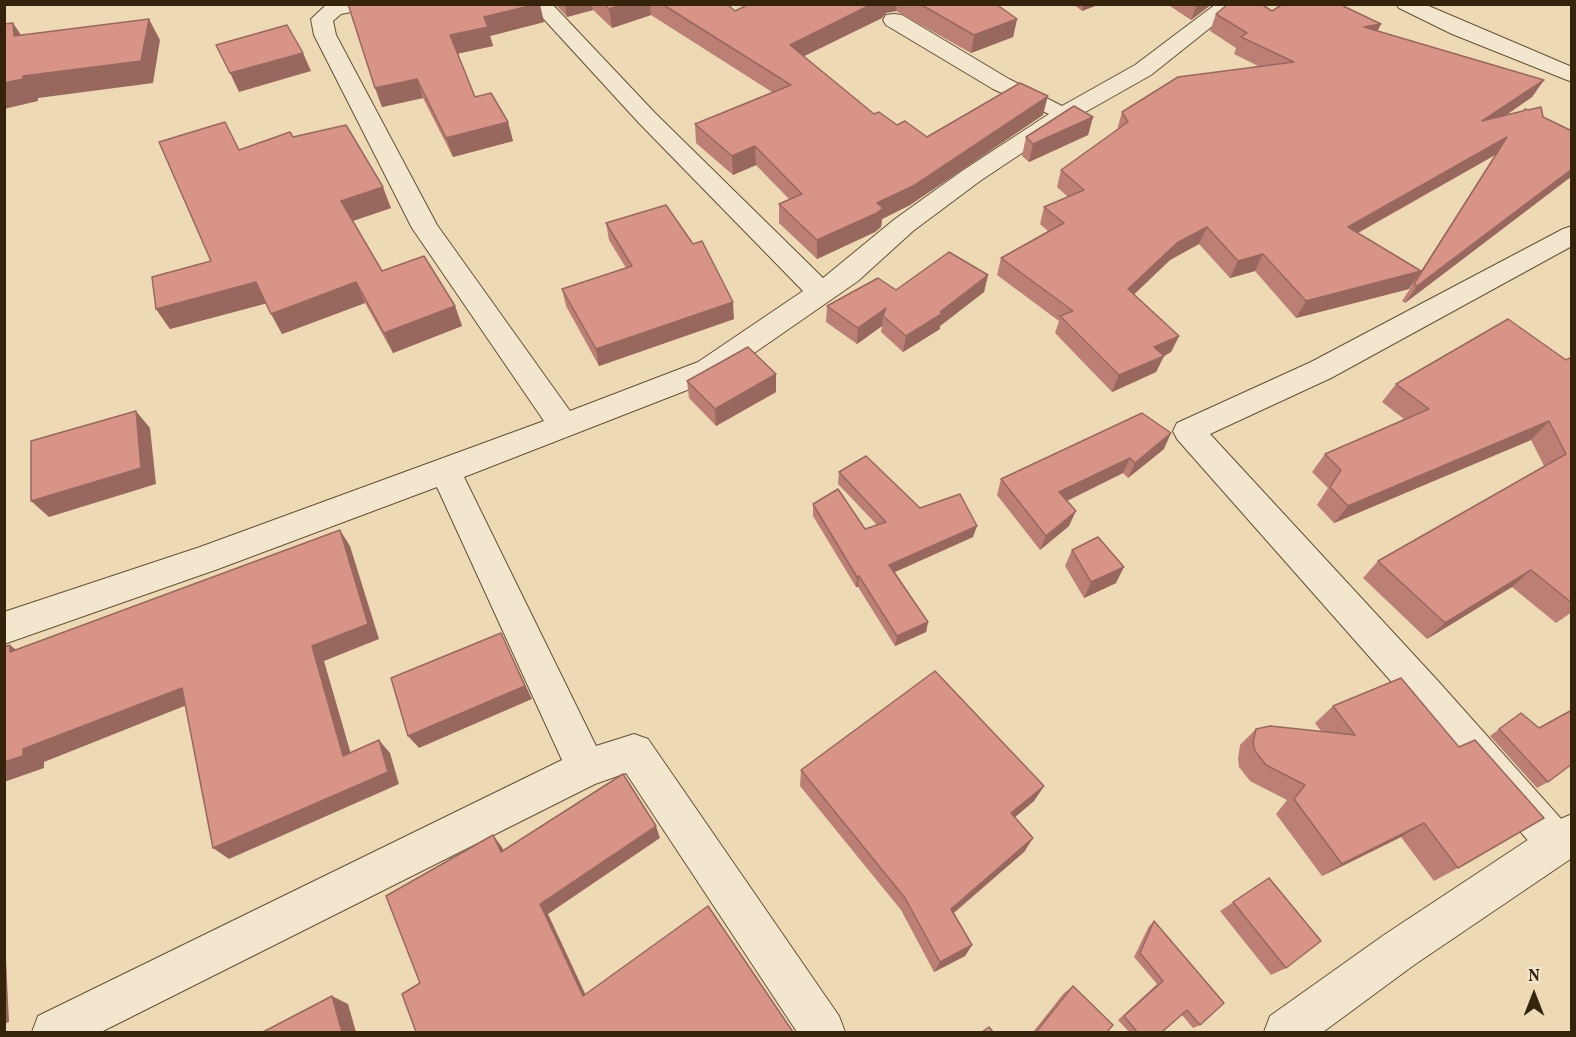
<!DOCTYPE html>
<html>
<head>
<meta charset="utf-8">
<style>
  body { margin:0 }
  #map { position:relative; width:1576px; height:1037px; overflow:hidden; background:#edd9b3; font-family:Vollkorn,serif }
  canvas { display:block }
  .frame { position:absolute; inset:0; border:6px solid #36230c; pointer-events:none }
  .north { position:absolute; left:1504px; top:965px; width:60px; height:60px; -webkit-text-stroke:4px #f3e6ce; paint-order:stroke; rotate:0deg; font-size:16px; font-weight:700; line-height:24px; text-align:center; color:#36230c }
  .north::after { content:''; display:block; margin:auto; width:21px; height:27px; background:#36230c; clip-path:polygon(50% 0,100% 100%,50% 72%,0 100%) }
</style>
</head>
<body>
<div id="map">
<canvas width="1576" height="1037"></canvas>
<div class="frame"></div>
<div class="north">N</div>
</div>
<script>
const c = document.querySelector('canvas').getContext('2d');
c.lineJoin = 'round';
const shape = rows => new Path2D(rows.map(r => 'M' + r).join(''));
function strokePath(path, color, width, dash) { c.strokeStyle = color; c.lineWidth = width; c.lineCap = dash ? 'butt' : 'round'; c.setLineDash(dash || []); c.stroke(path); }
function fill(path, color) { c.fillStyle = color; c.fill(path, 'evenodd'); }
const minor = shape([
  [327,4,374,4,371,8,341,14,333,21,336,35,437,225,570,411,698,362,803,291,639,123,530,4,552,4,655,113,823,278,895,219,962,171,1049,114,993,89,886,25,883,20,886,15,894,14,902,15,1009,79,1062,106,1135,65,1216,4,1240,4,1151,75,1073,119,980,181,913,231,858,281,718,378,464,477,596,746,634,734,648,739,839,1016,845,1032,797,1032,626,773,595,784,101,1032,32,1032,38,1016,562,760,437,487,218,569,4,644,4,612,200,547,544,421,412,228,314,35,311,19,327,4],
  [1396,4,1424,4,1572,67,1572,82,1452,34,1399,8,1396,4],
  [1572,226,1572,246,1331,378,1210,434,1438,681,1571,830,1572,858,1557,864,1543,858,1412,705,1177,439,1173,431,1177,423,1311,362,1563,229,1572,226]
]);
const tertiary = shape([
  [1572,814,1572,858,1414,965,1323,1032,1264,1032,1270,1016,1384,935,1558,820,1572,814]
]);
strokePath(minor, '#645036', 2);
strokePath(tertiary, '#645036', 2);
fill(minor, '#f3e6ce');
fill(tertiary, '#f3e6ce');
fill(shape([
  [348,4,544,22,490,36,493,46,457,54,475,97,508,122,513,141,453,157,423,98,382,107],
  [555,4,727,4,735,11,749,4,996,4,1017,19,1013,37,971,53,896,11,886,13,882,18,804,56,874,114,897,125,927,137,1043,115,910,205,882,219,881,227,875,232,817,259,779,223,779,204,789,199,756,165,733,175,696,143,695,124,772,92,651,15,612,28,593,10,567,17],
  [1073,4,1100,4,1082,11],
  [1167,4,1212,4,1191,20],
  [1272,11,1378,31,1544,80,1532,97,1505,116,1543,117,1572,131,1572,176,1405,303,1402,301,1417,278,1409,289,1296,318,1255,271,1230,278,1199,244,1170,260,1134,294,1179,336,1171,352,1164,356,1156,372,1112,392,1055,333,1059,321,997,275,1001,258,1048,231,1040,224,1044,207,1068,197,1057,187,1061,170,1117,130,1122,112,1260,67,1234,54,1236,48,1210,31,1216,14],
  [1495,155,1421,271,1358,233],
  [1093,117,1088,135,1029,162,1022,156,1026,137],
  [293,137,391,208,352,221,382,271,455,306,462,326,393,353,365,303,282,334,266,303,170,329,156,309,211,261,239,150],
  [606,223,693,244,734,319,599,366,566,306,562,289,626,268,609,240],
  [988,275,984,292,940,326,940,329,903,352,881,332,882,326,857,344,826,322,827,306,896,290],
  [1566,360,1572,360,1572,612,1556,623,1512,587,1427,639,1363,578,1378,561,1544,466,1531,440,1334,523,1317,505,1328,488,1312,472,1325,454,1404,419,1382,402,1396,384],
  [776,374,776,392,716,426,689,398,687,381],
  [1164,449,1128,478,1123,473,1067,501,1069,526,1040,550,997,495,1001,479],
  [839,472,920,508,973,537,895,572,928,622,926,632,895,646,858,587,856,587,813,516,813,504,865,529,877,525,838,484],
  [1072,550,1116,583,1084,598,1065,566],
  [1333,706,1458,868,1434,881,1401,837,1322,876,1276,814,1287,800,1250,781,1239,767,1238,759,1240,745,1256,729,1321,731,1315,723],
  [1521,713,1548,782,1537,788,1490,736],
  [801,770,1044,786,1034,801,1015,817,1033,838,1024,852,954,913,972,945,965,956,934,972,901,910,800,786],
  [1269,878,1286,968,1271,975,1220,911],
  [1154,921,1200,1025,1193,1028,1182,1015,1162,1032,1129,1032,1118,1020,1157,984,1134,957,1149,926],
  [1073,986,1107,1032,1033,1032,1064,993]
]), '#bb7f75');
fill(shape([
  [537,4,540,4,544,22,490,36,493,46,455,54,450,35,484,17],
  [565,4,592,4,593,10,567,17],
  [624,4,650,4,651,15,612,28,609,9],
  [872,4,897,4,896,11,886,13,882,18,790,63,790,45],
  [1084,4,1100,4,1082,11],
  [1197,4,1212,4,1191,20],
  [149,19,160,40,153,83,38,98,38,101,4,109,4,83,23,76],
  [1017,19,1013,37,971,53,974,35],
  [13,23,27,44,14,36],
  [1381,24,1373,41,1364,27],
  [303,53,311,71,239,92,230,73],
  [417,79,423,98,382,107,375,88],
  [1544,80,1532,97,1471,139,1482,121],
  [1048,96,1043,115,910,205,882,219,881,227,875,232,817,259,817,240],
  [1093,117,1088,135,1029,162,1033,144],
  [508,122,513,141,453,157,446,138],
  [1507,137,1495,155,1338,244,1348,227],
  [755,146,756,165,733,175,732,156],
  [1572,169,1572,176,1405,303,1417,286],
  [383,187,391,208,350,222,341,201],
  [1207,227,1199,244,1170,260,1122,306,1128,289,1177,243],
  [1263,254,1255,271,1230,278,1238,261],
  [1421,271,1409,289,1296,318,1306,301],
  [988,275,984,292,940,326,940,329,903,352,906,336,940,312],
  [256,282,268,303,170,329,156,309],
  [356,282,365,303,282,334,271,314],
  [733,302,734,319,599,366,596,349],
  [455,306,462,326,393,353,384,333],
  [886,308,883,316,882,326,857,344,858,328],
  [1179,336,1171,352,1164,356,1156,372,1112,392,1119,375,1154,347],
  [776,374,776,392,716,426,715,409],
  [136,411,150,428,156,484,49,517,31,501],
  [1549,421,1531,440,1334,523,1348,506],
  [1171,433,1164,449,1128,478,1135,463],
  [1130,458,1123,473,1054,507,1059,492],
  [1076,511,1069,526,1040,550,1046,536],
  [977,526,973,537,888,575,889,565],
  [340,530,350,546,379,639,324,661,355,768,343,756,312,646],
  [1124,567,1116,583,1084,598,1091,582],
  [1531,570,1512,587,1427,639,1445,623],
  [859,576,858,587,856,587,857,577],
  [928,622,926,632,895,646,897,636],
  [501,633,532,699,419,748,408,736],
  [10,645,29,660,10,652],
  [182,688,197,701,44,762,44,768,4,782,4,762,23,749],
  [379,740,390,753,399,784,229,859,213,848],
  [1044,786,1034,801,1002,828,1011,813],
  [1424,823,1401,837,1322,876,1342,864],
  [656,826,660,838,548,914,590,1004,583,996,540,904],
  [493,835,502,847,510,864,501,852],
  [1033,838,1024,852,945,920,951,909],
  [4,917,9,1022,4,1024],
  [972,945,965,956,934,972,940,962],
  [332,996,348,1004,356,1032,342,1032]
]), '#98685f');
const building = shape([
  [348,4,537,4,484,17,488,27,450,35,475,97,491,93,508,122,446,138,417,79,375,88,348,4],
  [604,4,624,4,609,9,604,4],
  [662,4,727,4,735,11,749,4,872,4,790,45,874,114,879,112,897,125,905,121,927,137,1020,83,1048,96,913,186,877,203,883,208,877,213,817,240,779,204,802,194,755,146,732,156,695,124,791,85,662,4],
  [920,4,996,4,1017,19,974,35,920,4],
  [1228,4,1261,4,1272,11,1283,4,1339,4,1381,24,1364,27,1544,80,1482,121,1523,111,1525,109,1528,110,1541,107,1543,117,1572,131,1572,169,1417,286,1414,284,1507,137,1348,227,1421,271,1306,301,1263,254,1238,261,1207,227,1177,243,1128,289,1179,336,1154,347,1164,356,1119,375,1060,316,1073,311,1001,258,1064,223,1044,207,1084,190,1061,170,1128,122,1122,112,1178,77,1294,62,1241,37,1247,33,1216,14,1228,4],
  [149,19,141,61,23,76,23,79,4,83,4,24,13,23,14,36,149,19],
  [287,25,303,53,230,73,216,45,287,25],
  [1074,106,1093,117,1033,144,1026,137,1074,106],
  [225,122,239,150,290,132,293,137,346,125,383,187,341,201,382,271,424,256,455,306,384,333,356,282,271,314,256,282,156,309,152,277,211,261,159,142,225,122],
  [666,205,693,244,702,241,733,302,596,349,562,289,632,266,606,223,666,205],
  [949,252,988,275,940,312,943,313,906,336,883,316,886,308,858,328,827,306,878,278,896,290,949,252],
  [1508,319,1566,360,1569,358,1572,360,1572,603,1531,570,1445,623,1378,561,1566,454,1549,421,1348,506,1330,487,1341,470,1325,454,1429,409,1396,384,1508,319],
  [748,347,776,374,715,409,687,381,748,347],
  [136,411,141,468,31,501,31,441,136,411],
  [1142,413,1171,433,1135,463,1130,458,1059,492,1076,511,1046,536,1001,479,1142,413],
  [866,456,920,508,960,494,977,526,889,565,928,622,897,636,859,576,857,577,813,504,838,489,865,529,886,522,839,472,866,456],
  [340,530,368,624,312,646,343,756,379,740,388,772,213,848,182,688,23,749,23,756,4,762,4,647,10,645,10,652,340,530],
  [1098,537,1124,567,1091,582,1072,550,1098,537],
  [501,633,525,686,408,736,391,678,501,633],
  [935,671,1044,786,1011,813,1033,838,951,909,972,945,940,962,905,898,801,770,935,671],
  [1401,678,1459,747,1475,740,1544,818,1458,868,1424,823,1342,864,1294,799,1305,785,1266,765,1255,751,1253,743,1256,729,1270,726,1355,735,1333,706,1401,678],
  [1572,710,1572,764,1548,782,1499,729,1521,713,1539,728,1572,710],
  [623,774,656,826,540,904,583,996,708,906,793,1032,416,1032,402,994,420,983,386,896,493,835,501,852,623,774],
  [1269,878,1321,941,1286,968,1233,902,1269,878],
  [1154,921,1224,1003,1200,1025,1187,1010,1162,1032,1137,1032,1124,1016,1163,981,1140,953,1154,921],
  [1073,986,1113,1025,1107,1032,1036,1032,1073,986],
  [332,996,342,1032,263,1032,332,996],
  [989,1027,993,1032,982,1032,989,1027]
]);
fill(building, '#d99488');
strokePath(building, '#98685f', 1.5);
</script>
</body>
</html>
